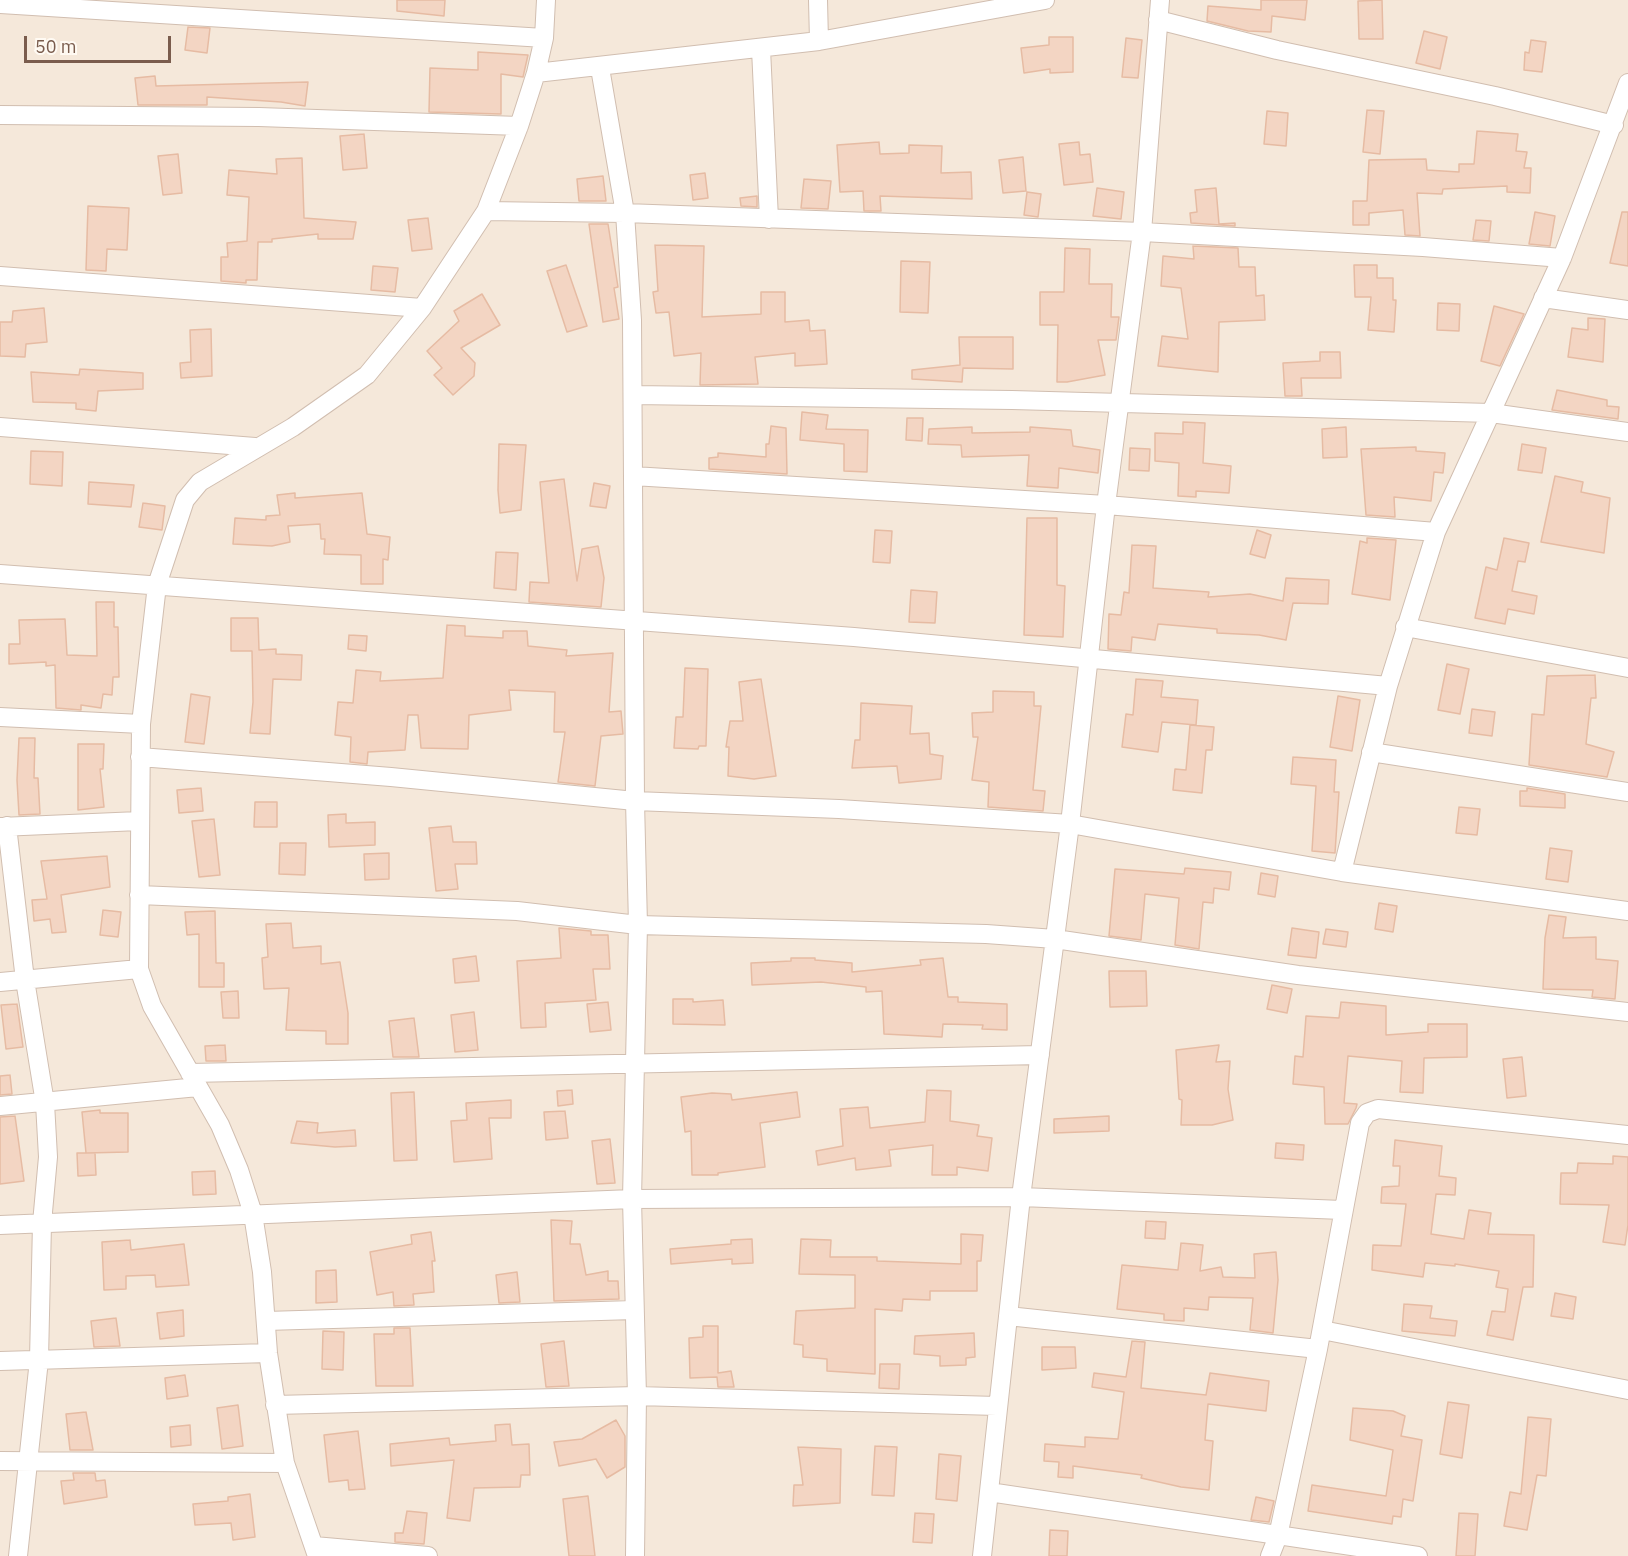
<!DOCTYPE html>
<html>
<head>
<meta charset="utf-8">
<style>
  body { margin:0 }
  #map { position:relative; width:1628px; height:1556px; overflow:hidden; background:#fdf6ec; font-family:"IBM Plex Sans",sans-serif }
  canvas { display:block }
  .scale { position:absolute; left:24px; top:36px; width:147px; height:27px; box-sizing:border-box; border:3px solid #7a5c4d; border-top:0; padding-left:8px; font-size:18px; line-height:21px; white-space:nowrap; color:#7a5c4d; -webkit-text-stroke:4px #fffaf3; paint-order:stroke }
</style>
</head>
<body>
<div id="map">
<canvas width="1628" height="1556"></canvas>
<div class="scale">50 m</div>
</div>
<script>
const c = document.querySelector('canvas').getContext('2d');
c.lineJoin = 'round';
function fill(path, color) { c.fillStyle = color; c.fill(path, 'evenodd'); }
const shape = rows => new Path2D(rows.map(r => 'M' + r).join(''));
function strokePath(path, color, width, dash) { c.strokeStyle = color; c.lineWidth = width; c.lineCap = dash ? 'butt' : 'round'; c.setLineDash(dash || []); c.stroke(path); }
fill(shape([
  [0,0,1628,0,1628,1556,0,1556]
]), '#f5e8da');
const building = shape([
  [397,0,445,0,444,16,397,11,397,0],
  [1261,0,1307,0,1305,20,1272,16,1271,32,1248,31,1207,21,1208,6,1261,10,1261,0],
  [1382,0,1383,39,1359,39,1358,1,1382,0],
  [188,27,210,28,207,53,185,50,188,27],
  [1424,31,1447,37,1440,69,1416,63,1424,31],
  [1049,37,1073,37,1073,72,1050,73,1050,69,1024,73,1021,48,1049,45,1049,37],
  [1126,38,1142,40,1138,78,1122,77,1126,38],
  [1531,40,1546,42,1542,72,1524,70,1525,52,1529,53,1531,40],
  [478,52,528,55,523,77,501,74,501,114,429,112,430,68,478,70,478,52],
  [155,76,156,86,308,82,305,106,281,102,207,97,207,105,138,105,135,78,155,76],
  [1367,110,1384,111,1380,154,1363,152,1367,110],
  [1267,111,1288,113,1286,146,1264,144,1267,111],
  [1477,131,1518,134,1516,151,1527,152,1524,168,1531,168,1530,193,1507,192,1507,186,1443,189,1442,194,1417,193,1420,236,1405,235,1403,210,1369,213,1369,225,1353,225,1353,201,1367,201,1369,160,1426,159,1427,170,1459,172,1459,164,1474,164,1477,131],
  [364,134,367,168,343,170,340,136,364,134],
  [879,142,880,154,909,153,909,145,942,146,941,173,971,172,972,199,880,196,881,211,864,211,863,191,840,192,837,145,879,142],
  [1079,142,1080,155,1090,154,1093,182,1064,185,1059,144,1079,142],
  [178,154,182,193,163,195,158,156,178,154],
  [1023,157,1026,191,1003,193,999,160,1023,157],
  [302,158,304,218,356,222,353,239,318,239,318,234,272,239,272,242,258,242,257,280,246,280,246,283,221,281,221,257,228,257,227,243,247,241,249,197,227,195,229,170,277,174,276,159,302,158],
  [705,173,708,198,693,200,690,175,705,173],
  [603,176,606,201,579,201,577,179,603,176],
  [804,179,831,181,828,209,801,208,804,179],
  [1097,188,1124,192,1121,219,1093,216,1097,188],
  [1216,188,1219,224,1235,223,1235,226,1191,223,1190,213,1197,212,1195,190,1216,188],
  [1027,192,1041,194,1038,217,1024,215,1027,192],
  [757,196,757,207,741,206,740,198,757,196],
  [88,206,129,208,127,250,107,249,106,271,86,270,88,206],
  [1535,212,1555,216,1550,246,1529,244,1535,212],
  [1622,212,1628,212,1628,266,1610,263,1622,212],
  [428,218,432,249,412,251,408,220,428,218],
  [1476,220,1491,221,1489,241,1473,240,1476,220],
  [589,224,608,224,618,287,614,288,619,319,603,322,589,224],
  [655,245,704,246,702,317,761,314,761,292,785,292,785,322,809,320,810,331,825,330,827,364,795,366,795,353,755,357,758,384,700,385,701,353,674,356,669,312,656,313,653,292,658,291,655,245],
  [1193,246,1238,248,1239,267,1255,267,1256,296,1264,295,1265,320,1219,322,1218,372,1158,366,1162,336,1188,339,1181,288,1161,286,1163,256,1194,259,1193,246],
  [1065,248,1090,249,1089,284,1112,284,1111,317,1119,317,1116,340,1098,340,1105,375,1067,382,1057,382,1058,325,1040,325,1040,292,1064,292,1065,248],
  [901,261,930,262,928,313,900,312,901,261],
  [566,265,587,326,567,332,547,271,566,265],
  [1354,265,1377,265,1377,278,1393,278,1393,300,1396,300,1394,332,1368,330,1371,297,1355,297,1354,265],
  [373,266,398,268,395,292,371,290,373,266],
  [482,294,500,325,461,348,475,363,474,376,453,395,434,375,442,368,427,351,459,321,454,311,482,294],
  [1438,303,1460,304,1459,331,1437,330,1438,303],
  [1494,306,1524,314,1500,366,1481,361,1494,306],
  [44,308,47,342,26,344,25,357,0,356,0,322,12,322,13,311,44,308],
  [1588,318,1605,319,1603,362,1568,357,1572,328,1588,330,1588,318],
  [211,329,212,376,181,378,180,363,191,362,190,330,211,329],
  [959,337,1013,337,1013,369,963,368,962,382,912,379,912,370,960,365,959,337],
  [1320,352,1340,352,1341,378,1301,378,1302,396,1285,396,1283,363,1320,361,1320,352],
  [80,369,143,373,143,389,98,391,96,411,76,409,76,403,33,402,31,372,79,375,80,369],
  [1557,390,1607,400,1607,406,1619,407,1618,419,1552,410,1557,390],
  [802,412,828,415,826,429,868,430,867,472,844,471,844,444,800,440,802,412],
  [907,418,923,418,922,441,906,440,907,418],
  [1183,422,1205,423,1203,463,1231,466,1229,493,1196,491,1196,497,1178,496,1179,463,1155,461,1155,433,1183,434,1183,422],
  [771,426,786,428,787,474,709,469,709,458,718,457,718,453,766,457,766,444,769,444,771,426],
  [972,427,972,433,1030,432,1030,427,1071,430,1073,446,1100,450,1098,473,1059,468,1058,488,1027,486,1029,455,962,457,961,445,928,444,929,429,972,427],
  [1346,427,1347,457,1323,458,1322,429,1346,427],
  [499,444,526,445,521,510,500,513,498,490,499,444],
  [1522,444,1546,448,1542,473,1518,470,1522,444],
  [1416,447,1416,451,1445,453,1443,473,1434,472,1431,501,1394,497,1395,517,1366,515,1361,449,1416,447],
  [1130,448,1150,449,1149,471,1129,470,1130,448],
  [31,451,63,452,62,486,30,484,31,451],
  [1555,476,1583,482,1581,492,1610,498,1604,553,1541,542,1555,476],
  [564,479,577,581,582,549,598,546,604,578,601,607,529,602,530,582,549,583,540,482,564,479],
  [89,482,134,485,131,507,88,504,89,482],
  [594,483,610,486,606,508,590,506,594,483],
  [295,493,295,498,362,493,367,534,390,537,388,560,383,559,383,584,361,584,361,555,324,554,325,539,321,539,320,524,288,526,290,542,272,546,233,544,235,518,266,520,266,516,280,515,277,495,295,493],
  [143,503,165,506,162,530,139,527,143,503],
  [1027,518,1057,518,1057,585,1065,586,1063,637,1024,635,1027,518],
  [875,530,892,531,890,563,873,562,875,530],
  [1257,530,1271,535,1265,558,1250,554,1257,530],
  [1367,538,1396,540,1390,600,1352,594,1360,541,1367,543,1367,538],
  [1504,538,1529,543,1525,562,1518,561,1512,591,1537,596,1534,614,1508,609,1505,624,1475,618,1486,567,1497,570,1504,538],
  [1132,545,1156,546,1153,588,1209,592,1208,597,1250,594,1283,601,1286,578,1329,580,1328,604,1293,603,1286,640,1259,635,1217,633,1217,629,1158,624,1155,640,1132,637,1131,651,1108,649,1109,614,1121,615,1124,592,1129,593,1132,545],
  [496,552,518,553,516,590,494,588,496,552],
  [911,590,937,592,935,623,909,622,911,590],
  [96,602,114,602,114,627,118,627,119,677,113,677,112,695,103,694,101,708,81,705,81,710,56,708,55,665,46,666,46,662,9,664,9,644,20,644,19,620,65,619,67,655,97,656,96,602],
  [231,618,258,618,259,650,276,649,276,654,302,655,301,680,273,679,270,734,250,733,253,702,252,651,231,651,231,618],
  [447,625,465,626,465,636,503,638,503,631,527,631,528,646,567,650,566,656,613,653,609,712,621,711,623,734,601,736,595,786,558,782,565,732,554,732,555,692,509,690,511,710,469,715,468,749,421,748,418,715,408,715,405,750,368,752,367,764,350,762,351,737,335,735,338,702,353,703,356,670,381,672,380,681,443,678,447,625],
  [349,635,367,636,366,651,348,649,349,635],
  [1447,664,1469,669,1460,714,1438,710,1447,664],
  [685,668,708,669,706,746,699,746,698,749,674,748,676,717,683,717,685,668],
  [1595,675,1596,698,1591,698,1586,744,1614,752,1607,777,1529,765,1532,714,1544,715,1547,676,1595,675],
  [761,679,776,776,754,779,728,776,729,747,726,747,730,721,743,721,739,682,761,679],
  [1136,679,1163,681,1161,697,1198,700,1196,725,1162,722,1158,752,1122,747,1126,714,1133,715,1136,679],
  [993,691,1034,692,1034,706,1041,706,1033,790,1045,791,1043,811,988,807,989,782,972,780,978,737,973,737,972,713,993,712,993,691],
  [191,694,210,697,204,744,185,742,191,694],
  [1338,696,1360,700,1352,751,1330,747,1338,696],
  [861,703,912,706,910,734,929,733,930,754,943,756,941,779,899,783,897,766,852,768,855,740,860,740,861,703],
  [1472,709,1495,712,1492,736,1469,733,1472,709],
  [1190,725,1214,727,1212,750,1206,750,1202,793,1173,790,1175,769,1186,770,1190,725],
  [19,738,35,738,34,778,38,778,40,814,19,815,17,780,19,738],
  [78,744,104,744,103,769,100,769,104,807,78,810,78,744],
  [1293,757,1336,760,1334,792,1339,792,1335,853,1312,851,1316,786,1291,784,1293,757],
  [201,788,203,811,179,813,177,790,201,788],
  [1527,788,1565,794,1565,808,1520,806,1520,791,1527,791,1527,788],
  [255,802,277,802,277,827,254,827,255,802],
  [1459,807,1480,809,1477,835,1456,833,1459,807],
  [346,814,346,823,375,822,375,845,329,847,328,815,346,814],
  [214,819,220,875,199,877,192,821,214,819],
  [451,826,453,842,476,842,477,864,455,864,458,889,436,891,429,828,451,826],
  [280,843,306,843,305,875,279,874,280,843],
  [1550,848,1572,851,1568,882,1546,879,1550,848],
  [389,853,389,879,365,880,364,854,389,853],
  [107,856,110,887,61,895,66,932,52,933,50,919,34,921,32,900,47,899,41,861,107,856],
  [1185,868,1231,872,1229,890,1214,888,1213,903,1203,902,1199,949,1175,945,1179,898,1145,894,1141,940,1109,936,1115,869,1184,874,1185,868],
  [1261,873,1278,876,1275,897,1258,894,1261,873],
  [1379,903,1397,906,1393,932,1375,929,1379,903],
  [103,910,121,912,118,937,100,935,103,910],
  [215,911,216,963,224,963,224,987,199,987,199,934,187,935,185,912,215,911],
  [1549,915,1566,917,1563,938,1596,937,1596,959,1618,961,1615,999,1592,997,1593,990,1543,989,1545,938,1549,915],
  [291,923,293,948,321,946,321,964,340,962,348,1013,348,1044,326,1044,326,1031,286,1030,289,988,264,989,262,958,268,957,266,924,291,923],
  [559,928,591,931,591,935,608,935,610,969,593,969,596,1000,545,1003,546,1027,521,1028,517,961,561,958,559,928],
  [1292,928,1319,932,1316,958,1288,955,1292,928],
  [1326,929,1348,932,1346,947,1323,944,1326,929],
  [476,956,479,981,455,983,453,959,476,956],
  [791,958,815,958,815,960,852,963,852,972,921,965,920,960,943,958,948,997,958,997,958,1002,1007,1004,1007,1030,982,1029,983,1025,943,1024,942,1037,884,1034,882,991,866,992,866,987,821,982,752,985,751,963,791,961,791,958],
  [1109,971,1146,971,1147,1006,1110,1007,1109,971],
  [1272,985,1292,989,1287,1013,1267,1009,1272,985],
  [238,991,239,1018,223,1018,221,992,238,991],
  [673,999,693,999,693,1002,723,1000,725,1025,673,1024,673,999],
  [608,1002,611,1030,590,1032,587,1004,608,1002],
  [1341,1002,1386,1006,1386,1035,1428,1032,1428,1024,1467,1024,1467,1057,1424,1058,1423,1093,1400,1092,1402,1061,1348,1056,1344,1103,1357,1104,1356,1108,1348,1124,1325,1124,1324,1087,1293,1084,1295,1056,1303,1057,1306,1016,1339,1018,1341,1002],
  [17,1004,23,1047,6,1049,1,1005,17,1004],
  [474,1012,478,1050,455,1052,451,1015,474,1012],
  [414,1018,419,1057,393,1057,389,1021,414,1018],
  [225,1045,226,1061,206,1061,205,1046,225,1045],
  [1219,1045,1216,1062,1230,1061,1228,1089,1233,1120,1212,1125,1181,1125,1182,1100,1179,1099,1176,1050,1219,1045],
  [1522,1057,1526,1096,1507,1098,1503,1059,1522,1057],
  [10,1075,12,1094,0,1095,0,1076,10,1075],
  [572,1090,573,1104,558,1106,557,1091,572,1090],
  [927,1090,951,1091,950,1121,979,1125,977,1136,992,1138,988,1171,957,1167,957,1175,932,1175,933,1145,889,1150,891,1166,856,1170,855,1158,818,1165,816,1151,843,1146,840,1109,868,1107,870,1128,925,1122,927,1090],
  [414,1092,417,1160,394,1161,391,1093,414,1092],
  [797,1092,800,1117,760,1123,765,1167,718,1173,718,1175,692,1175,691,1131,685,1132,681,1097,712,1093,731,1094,732,1100,797,1092],
  [511,1100,511,1118,489,1118,492,1159,454,1162,451,1121,467,1120,466,1103,511,1100],
  [100,1110,100,1113,128,1113,128,1152,86,1153,82,1112,100,1110],
  [565,1111,568,1138,546,1140,544,1112,565,1111],
  [15,1116,24,1181,0,1184,0,1117,15,1116],
  [1109,1116,1109,1131,1054,1133,1054,1119,1109,1116],
  [297,1121,318,1123,317,1133,355,1130,356,1146,335,1147,291,1143,297,1121],
  [610,1139,615,1183,597,1184,592,1141,610,1139],
  [1395,1140,1442,1146,1439,1176,1456,1178,1455,1195,1436,1194,1431,1234,1464,1239,1469,1210,1491,1213,1488,1234,1534,1235,1533,1287,1523,1287,1513,1340,1487,1335,1492,1311,1505,1312,1508,1289,1496,1287,1499,1271,1455,1264,1455,1266,1425,1263,1423,1277,1372,1270,1373,1245,1401,1246,1406,1204,1381,1203,1382,1187,1399,1186,1400,1166,1393,1166,1395,1140],
  [1276,1143,1304,1145,1303,1160,1275,1158,1276,1143],
  [77,1153,95,1153,96,1175,78,1176,77,1153],
  [1613,1156,1628,1157,1628,1225,1625,1245,1603,1242,1609,1205,1560,1204,1561,1173,1577,1173,1578,1163,1613,1164,1613,1156],
  [215,1171,216,1194,193,1195,192,1172,215,1171],
  [551,1220,572,1221,570,1244,580,1244,586,1275,608,1271,608,1281,618,1281,619,1299,554,1301,551,1220],
  [1146,1221,1166,1222,1165,1239,1145,1238,1146,1221],
  [431,1232,435,1261,432,1261,434,1292,413,1294,414,1305,394,1306,393,1292,377,1295,370,1252,412,1244,411,1235,431,1232],
  [961,1234,983,1235,981,1261,977,1261,977,1291,930,1291,930,1300,903,1299,902,1311,875,1309,875,1374,827,1371,827,1359,803,1357,803,1345,794,1344,796,1311,855,1308,855,1275,799,1274,801,1239,831,1240,830,1257,877,1257,877,1261,961,1264,961,1234],
  [752,1239,753,1263,732,1264,732,1259,671,1264,670,1249,731,1244,731,1240,752,1239],
  [130,1240,131,1250,184,1244,189,1285,156,1287,155,1275,126,1276,126,1289,104,1290,102,1242,130,1240],
  [1181,1243,1203,1245,1200,1271,1221,1267,1223,1277,1255,1278,1254,1254,1276,1252,1278,1280,1273,1333,1250,1330,1253,1298,1209,1297,1208,1310,1184,1308,1184,1321,1164,1320,1164,1314,1117,1309,1122,1265,1178,1270,1181,1243],
  [336,1270,337,1302,316,1303,316,1271,336,1270],
  [517,1272,520,1302,499,1303,496,1275,517,1272],
  [1555,1293,1576,1297,1573,1319,1551,1316,1555,1293],
  [1404,1304,1432,1306,1430,1318,1457,1321,1455,1336,1402,1331,1404,1304],
  [183,1310,184,1336,160,1339,157,1313,183,1310],
  [116,1318,120,1346,94,1347,91,1321,116,1318],
  [703,1326,718,1326,718,1373,731,1371,734,1387,718,1387,717,1377,690,1378,689,1338,703,1337,703,1326],
  [394,1328,410,1328,413,1386,376,1386,374,1334,394,1334,394,1328],
  [323,1331,344,1332,343,1370,322,1369,323,1331],
  [974,1333,975,1357,966,1358,966,1365,940,1366,940,1356,914,1354,915,1336,974,1333],
  [564,1341,569,1386,546,1387,541,1344,564,1341],
  [1132,1341,1145,1342,1141,1388,1206,1395,1210,1373,1269,1381,1266,1411,1208,1404,1205,1440,1213,1441,1209,1490,1181,1487,1141,1478,1142,1475,1073,1466,1073,1478,1058,1477,1059,1462,1044,1461,1045,1444,1085,1447,1085,1437,1118,1439,1124,1392,1092,1387,1094,1373,1126,1377,1132,1341],
  [1042,1347,1075,1347,1076,1368,1042,1370,1042,1347],
  [880,1364,900,1364,899,1389,879,1388,880,1364],
  [185,1375,188,1396,167,1399,165,1378,185,1375],
  [1448,1402,1469,1405,1462,1458,1440,1454,1448,1402],
  [238,1405,243,1446,222,1449,217,1408,238,1405],
  [1353,1408,1393,1411,1405,1416,1401,1436,1422,1440,1413,1501,1403,1499,1401,1517,1393,1516,1392,1524,1308,1511,1312,1485,1386,1496,1393,1450,1350,1440,1353,1408],
  [86,1412,93,1450,70,1450,66,1414,86,1412],
  [1528,1417,1551,1419,1546,1476,1537,1475,1527,1530,1504,1526,1510,1492,1521,1494,1528,1417],
  [616,1420,625,1436,625,1467,607,1478,596,1459,559,1466,554,1442,582,1439,616,1420],
  [510,1424,512,1445,529,1444,530,1475,521,1475,520,1487,474,1488,470,1521,447,1518,454,1460,391,1466,390,1444,449,1438,450,1445,496,1441,495,1425,510,1424],
  [190,1425,191,1445,171,1447,170,1427,190,1425],
  [358,1431,365,1489,349,1490,348,1480,329,1482,324,1435,358,1431],
  [875,1446,897,1447,894,1496,872,1495,875,1446],
  [798,1447,841,1449,840,1503,793,1506,794,1485,803,1485,798,1447],
  [939,1454,961,1456,957,1501,936,1499,939,1454],
  [73,1473,95,1473,96,1481,105,1480,107,1497,64,1504,61,1481,74,1480,73,1473],
  [250,1494,255,1537,233,1540,231,1523,195,1525,193,1504,228,1501,228,1497,250,1494],
  [588,1496,595,1556,569,1556,563,1499,588,1496],
  [1256,1497,1274,1501,1269,1522,1251,1520,1256,1497],
  [407,1511,427,1513,424,1544,395,1542,395,1533,403,1533,407,1511],
  [915,1513,934,1514,932,1543,913,1542,915,1513],
  [1459,1513,1478,1514,1475,1556,1456,1556,1459,1513],
  [1050,1530,1068,1531,1067,1556,1049,1556,1050,1530]
]);
fill(building, '#f3d5c3');
strokePath(building, '#e6bba3', 1.5);
const minor = shape([
  [818,0,819,41],
  [0,4,544,38],
  [1158,20,1277,50,1495,96,1614,125],
  [761,49,769,219],
  [600,68,625,213,632,320,635,801,638,925,632,1199,637,1396,635,1556],
  [536,73,819,41,1045,0],
  [0,115,259,117,519,126],
  [486,211,625,213,1142,232,1423,247,1562,258],
  [0,276,422,308],
  [1543,298,1628,310],
  [633,395,1012,400,1491,413,1628,432],
  [0,427,255,447],
  [633,476,1106,505,1436,532],
  [0,574,854,637,1388,686],
  [1405,627,1628,668],
  [0,717,141,724],
  [1371,752,1628,792],
  [140,757,391,777,635,801,839,809,1070,824,1342,872,1628,911],
  [7,826,25,980,45,1103,48,1157,42,1223,39,1360,18,1556],
  [0,827,139,821],
  [1342,872,1388,686,1436,532,1562,258,1628,83],
  [139,895,517,911,638,925,986,934,1055,939,1298,975,1628,1012],
  [0,982,139,969],
  [190,1073,1040,1055],
  [0,1106,198,1087],
  [0,1225,632,1199,1021,1197,1342,1210],
  [1008,1316,1318,1349],
  [266,1321,634,1310],
  [1322,1330,1628,1390],
  [0,1361,268,1353],
  [275,1405,637,1396,997,1406],
  [0,1461,285,1463],
  [989,1492,1418,1556],
  [314,1546,428,1556],
  [317,1556,285,1463,268,1353,262,1272,253,1214,239,1170,220,1125,152,1006,139,969,141,724,157,585,185,500,200,482,293,427,367,375,422,308,486,211,519,126,536,73,544,38,546,0],
  [982,1556,1021,1197,1070,824,1106,505,1142,232,1160,0],
  [1270,1556,1278,1536,1318,1349,1360,1123,1367,1113,1378,1109,1628,1135]
]);
strokePath(minor, '#d1beb0', 20);
strokePath(minor, '#fff', 18);
</script>
</body>
</html>
